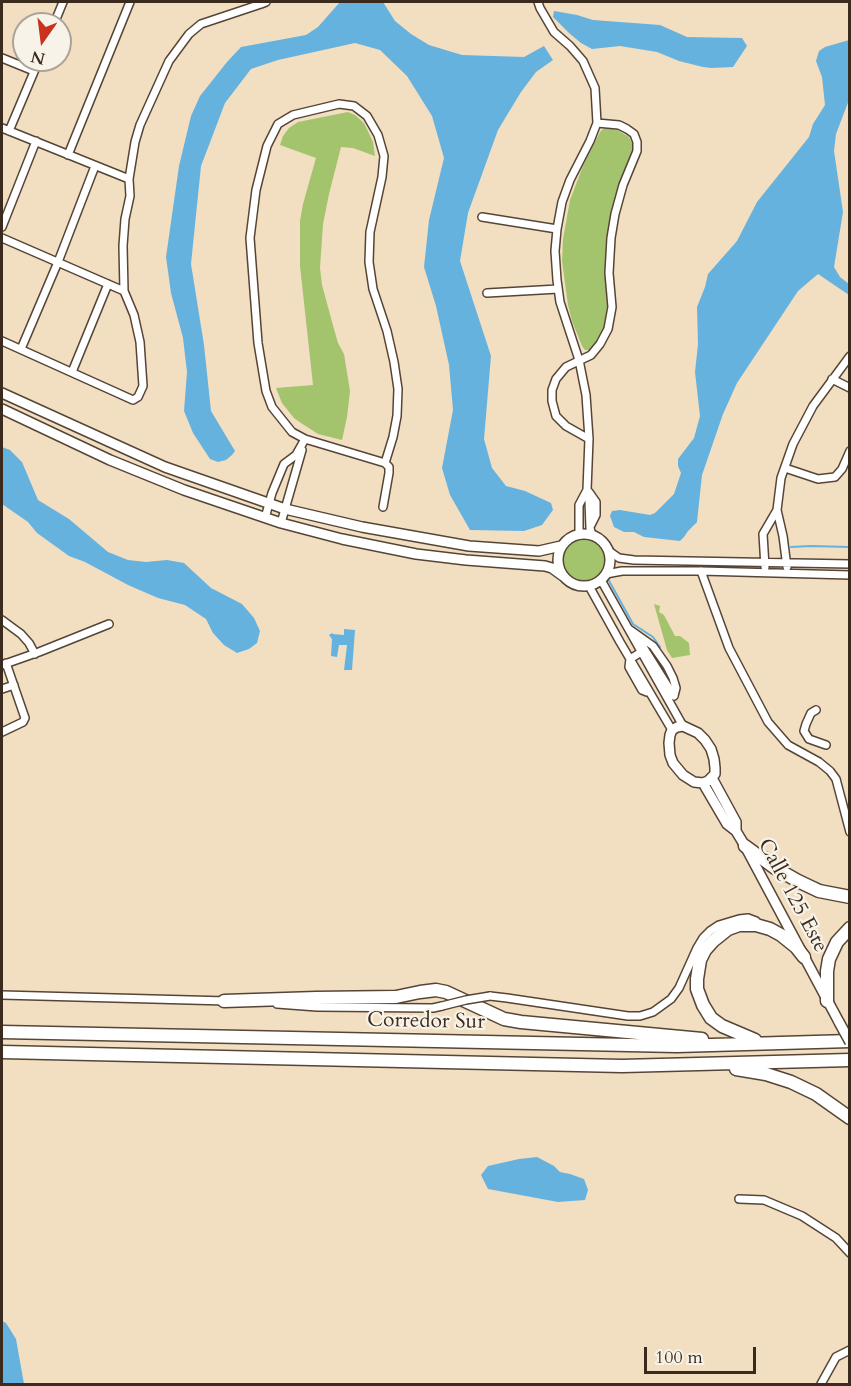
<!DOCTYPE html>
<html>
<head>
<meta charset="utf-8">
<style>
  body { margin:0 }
  #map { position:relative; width:851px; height:1386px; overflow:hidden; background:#f2dec0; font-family:Cardo,serif }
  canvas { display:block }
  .frame { position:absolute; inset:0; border:3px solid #3b2a1e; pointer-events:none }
  .north { position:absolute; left:12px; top:12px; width:60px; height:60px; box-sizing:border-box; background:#f7f3e8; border:2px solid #aca397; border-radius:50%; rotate:194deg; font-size:16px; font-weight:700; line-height:24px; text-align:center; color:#3b2a1e }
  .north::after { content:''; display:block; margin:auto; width:21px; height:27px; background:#c8321e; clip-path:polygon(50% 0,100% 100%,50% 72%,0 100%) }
  .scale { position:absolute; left:644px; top:1347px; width:112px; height:27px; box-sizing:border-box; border:3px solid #3b2a1e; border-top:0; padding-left:8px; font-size:18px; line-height:21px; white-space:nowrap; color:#3b2a1e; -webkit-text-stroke:4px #f7f3e8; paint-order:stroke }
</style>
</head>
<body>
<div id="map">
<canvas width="851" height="1386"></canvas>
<div class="frame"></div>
<div class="north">N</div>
<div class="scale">100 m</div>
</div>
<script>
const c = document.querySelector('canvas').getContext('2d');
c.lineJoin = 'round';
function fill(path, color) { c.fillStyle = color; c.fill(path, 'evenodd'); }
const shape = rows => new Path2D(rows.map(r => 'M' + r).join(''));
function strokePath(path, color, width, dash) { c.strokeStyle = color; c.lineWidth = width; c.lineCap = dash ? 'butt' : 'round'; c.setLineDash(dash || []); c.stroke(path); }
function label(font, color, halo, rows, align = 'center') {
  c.font = font + ' Cardo,serif'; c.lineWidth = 4.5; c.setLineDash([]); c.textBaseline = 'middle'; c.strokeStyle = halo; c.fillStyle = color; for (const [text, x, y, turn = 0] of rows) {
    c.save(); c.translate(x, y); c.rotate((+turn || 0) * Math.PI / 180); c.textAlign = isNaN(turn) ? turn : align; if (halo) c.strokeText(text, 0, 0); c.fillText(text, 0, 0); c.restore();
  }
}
fill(shape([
  [348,112,355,115,364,123,373,142,375,156,353,148,341,147,329,194,323,224,320,268,322,285,334,329,338,343,344,354,350,391,347,417,342,440,318,434,301,423,294,418,282,403,276,388,313,385,300,266,300,221,303,204,316,158,280,145,283,136,289,128,298,122],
  [608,128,617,130,629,137,632,143,632,151,619,184,609,226,606,244,606,262,607,307,603,333,593,348,589,350,585,350,582,346,572,321,568,305,562,261,563,239,570,200,583,166,600,132,603,129],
  '563 560a21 21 0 1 1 42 0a21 21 0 1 1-42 0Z',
  [654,604,660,606,659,612,664,615,675,636,680,636,689,643,690,655,672,658,667,650]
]), '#a3c46d');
fill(shape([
  [340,2,383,2,395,21,411,34,429,45,462,55,524,57,544,46,553,60,536,72,521,92,498,130,468,213,460,261,491,356,484,439,492,468,506,486,525,491,551,503,553,510,542,525,524,531,470,530,450,495,442,468,453,410,449,365,436,306,424,267,429,220,444,158,432,116,407,76,380,50,355,43,278,60,251,69,225,103,201,166,191,264,204,345,211,411,235,451,232,455,226,460,218,462,210,459,193,433,184,411,187,372,183,338,171,293,166,257,179,166,191,116,200,96,227,62,241,47,306,35,318,27],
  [554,11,577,15,593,20,660,25,687,37,742,38,747,46,733,67,711,68,703,67,679,61,657,52,620,46,592,49,581,43,569,33,553,17],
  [849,40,849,100,836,134,834,151,843,212,834,267,840,277,849,284,849,295,818,274,798,291,737,383,723,414,702,475,697,522,688,531,684,537,680,541,644,537,634,532,624,532,614,527,610,516,612,511,620,510,650,515,655,513,674,494,681,473,678,466,678,459,694,438,700,416,695,372,698,344,697,307,705,287,708,274,737,241,757,202,809,137,813,124,825,105,822,77,816,61,819,51,825,47],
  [2,447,10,450,22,462,38,500,69,519,108,552,128,560,146,562,167,560,184,563,211,588,242,604,254,618,260,631,257,643,249,649,237,653,224,645,213,633,206,619,185,605,158,598,128,585,85,562,69,556,37,533,28,522,2,504],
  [344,629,355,630,352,670,344,670,347,645,339,645,337,657,331,656,332,639,329,635,332,633,333,634,344,635],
  [537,1157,554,1166,560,1172,570,1174,584,1179,588,1190,585,1200,558,1202,488,1189,481,1175,488,1166,519,1159],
  [2,1321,6,1323,16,1339,24,1384,2,1384]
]), '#66b2df');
strokePath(shape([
  [791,547,810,546,850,547],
  [608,579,633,624,653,637,660,647],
  [767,852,789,869],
  [812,881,827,887]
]), '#66b2df', 2);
const street = shape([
  [538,2,540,8,554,32,570,46,583,61,595,88,597,123,590,141,570,180,562,202,557,229,555,251,557,280,560,302,579,360,586,395,589,439,587,490,589,501,590,528,592,535],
  [54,24,63,2],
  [2,58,34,71],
  [2,128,129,179],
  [9,131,39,60],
  [68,155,130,2],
  [482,217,557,229],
  [2,227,36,141],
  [2,238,124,291],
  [487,293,558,289],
  [2,341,133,400,138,397,143,386,140,342,134,315,124,291,123,246,125,219,130,196,129,179,135,142,140,125,169,61,189,34,201,24,261,4,266,2],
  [21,349,58,262,95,166],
  [72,372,108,284],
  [832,379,850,388],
  [589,439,566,426,556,416,552,401,552,390,556,379,566,367,591,355,600,344,608,329,612,307,609,273,611,238,615,214,623,185,637,151,637,142,634,134,627,129,619,125,597,123],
  [785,468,818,479,835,477,842,469,850,451],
  [589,492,596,502,596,515,591,525],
  [383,507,389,473,389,467,385,463,305,439,292,432,272,407,266,391,258,343,250,238,256,190,267,146,278,124,293,115,339,104,354,106,367,116,378,135,384,156,382,177,370,232,369,262,373,289,387,331,394,362,398,389,397,416,393,437,385,463],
  [265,518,272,493,284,464,296,455,305,439],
  [281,523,302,450],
  [579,534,579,505,587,490],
  [609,551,619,558,634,560,850,564],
  [765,567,763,534,777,510],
  [787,567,783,536,777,510,781,478,793,444,813,406,850,356],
  [701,571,729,648,768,722,788,745,819,762,830,771,836,779,850,832],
  [606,574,622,571,701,571,850,575],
  [601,580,683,726],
  [589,586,620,642,672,730],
  [2,620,21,634,29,643,35,654],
  [629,629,653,646,667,666,673,678,676,688,674,696],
  [637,637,674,696],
  [643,651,630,659,629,667,642,690,647,692],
  [2,665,39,652,109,624],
  [2,689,14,685],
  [816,710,811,713,806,724,804,731,809,739,826,745],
  [2,732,23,722,25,718,6,663],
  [2,995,227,1001],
  [490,996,507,998,628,1016,640,1016,653,1012,671,999,679,988,697,948,703,938,710,931,719,925,739,919,748,918,756,921],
  [277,1004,317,1007,433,1008,442,1006],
  [739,1199,764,1200,802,1216,836,1238,850,1253],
  [821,1384,836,1357,850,1350]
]);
const secondary = shape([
  [2,393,165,467,285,509,362,527,469,546,539,551,561,546],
  [2,409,110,460,184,490,281,523,342,539,416,554,466,560,545,566,552,568,563,576],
  '558 560a26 26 0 1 1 52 0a26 26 0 1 1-52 0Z',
  [683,726,698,733,705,740,711,749,714,759,715,768,715,774,708,781,703,783,694,782,683,775,673,763,670,755,669,743,670,735,672,730,677,727,683,726],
  [712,778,736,822,736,831],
  [703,783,727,824,736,831,745,846,839,1022]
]);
const highway = shape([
  [745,846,775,868,798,881,819,891,850,897],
  [224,1001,316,998,396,997,420,992,436,990,446,992,504,1019,521,1022,702,1039],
  [827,1001,827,971,829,959,837,942,850,928],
  [2,1032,677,1046,850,1041],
  [755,1040,722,1026,711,1018,703,1005,697,989,697,979,700,960,705,950,713,941,728,929,739,925,756,925,770,929,781,935,796,947,804,957],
  [2,1052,622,1066,850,1060],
  [736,1069,766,1074,791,1082,816,1094,850,1118]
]);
strokePath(street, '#564536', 10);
strokePath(secondary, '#564536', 12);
strokePath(highway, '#564536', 15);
strokePath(street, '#fff', 7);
strokePath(secondary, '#fff', 9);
strokePath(highway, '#fff', 12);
const streetBridge = shape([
  [442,1006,466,1000,490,996]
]);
const secondaryBridge = shape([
  [839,1022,850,1042]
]);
strokePath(streetBridge, '#564536', 10, []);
strokePath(secondaryBridge, '#564536', 12, []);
strokePath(streetBridge, '#fff', 7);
strokePath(secondaryBridge, '#fff', 9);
label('21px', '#3b2a1e', '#f7f3e8', [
  ["Calle 125 Este",792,896,62],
  ["Corredor Sur",426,1022,1]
]);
</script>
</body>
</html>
